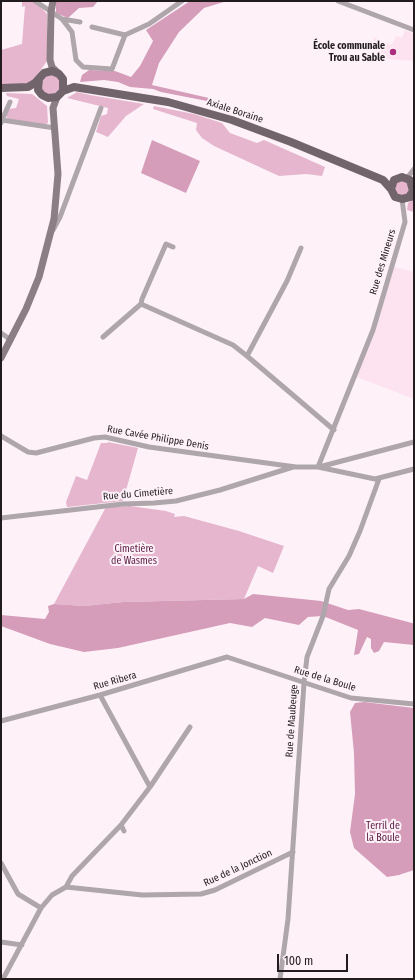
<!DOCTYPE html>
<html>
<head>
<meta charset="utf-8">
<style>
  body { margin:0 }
  #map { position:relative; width:415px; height:980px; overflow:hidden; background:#fef2f8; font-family:"Fira Sans Condensed",sans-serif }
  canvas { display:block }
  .frame { position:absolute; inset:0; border:2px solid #221c1f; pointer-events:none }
  .scale { position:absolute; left:277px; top:954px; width:71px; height:18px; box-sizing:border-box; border:2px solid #221c1f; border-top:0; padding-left:5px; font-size:12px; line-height:14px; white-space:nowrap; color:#221c1f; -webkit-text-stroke:3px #fef2f8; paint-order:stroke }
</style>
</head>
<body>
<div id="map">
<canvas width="415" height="980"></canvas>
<div class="frame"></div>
<div class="scale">100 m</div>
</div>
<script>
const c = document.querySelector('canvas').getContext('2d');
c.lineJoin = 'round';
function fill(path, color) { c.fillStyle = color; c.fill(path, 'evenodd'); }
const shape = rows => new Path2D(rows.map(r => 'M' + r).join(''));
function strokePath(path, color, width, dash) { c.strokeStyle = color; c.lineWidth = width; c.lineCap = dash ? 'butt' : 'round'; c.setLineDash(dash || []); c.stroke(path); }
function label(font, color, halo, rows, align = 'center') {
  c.font = font + ' "Fira Sans Condensed",sans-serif'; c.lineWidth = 4; c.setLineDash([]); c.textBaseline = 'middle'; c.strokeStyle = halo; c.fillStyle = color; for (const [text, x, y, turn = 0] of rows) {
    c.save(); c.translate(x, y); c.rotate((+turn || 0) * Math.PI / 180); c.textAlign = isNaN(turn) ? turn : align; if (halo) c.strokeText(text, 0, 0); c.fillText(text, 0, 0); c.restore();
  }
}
fill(shape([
  [405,30,414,34,414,61,371,58,374,37,392,45,396,36,402,38],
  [391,266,414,272,414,399,357,377,370,341]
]), '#fde2ef');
fill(shape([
  [22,1,35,1,47,14,47,61,32,82,24,84,1,85,1,50,22,44,25,6,22,7],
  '41 85a10 10 0 1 1 20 0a10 10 0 1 1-20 0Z',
  [77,92,90,95,144,104,126,116,108,137,96,132,101,116,107,114,108,108,67,98],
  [6,93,32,94,47,106,48,123,44,125,8,119,6,116,9,109,16,108,19,99,7,96],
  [154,106,194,114,222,123,230,133,257,143,264,140,325,167,322,176,306,174,279,176,214,146,202,138,196,130,197,123,153,109],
  [406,180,411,187,408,195,398,195,394,186,395,183],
  [414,199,414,212,407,210,408,203],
  [108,442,138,448,123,501,67,507,66,502,76,476,87,480,101,443,108,443],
  [130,506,166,511,175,514,174,517,184,516,239,531,284,546,273,573,258,566,244,599,123,602,84,606,54,604,106,507]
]), '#e5b6ce');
fill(shape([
  [56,1,98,1,93,7,79,8,68,18,56,13],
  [190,1,227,1,204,8,179,32,159,63,152,85,209,98,207,101,161,92,153,89,130,87,118,82,104,80,80,82,82,75,89,70,115,71,131,77,140,66,153,41,146,30],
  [152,140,200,161,186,193,141,173],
  [253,594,321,601,348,610,359,609,412,623,414,624,414,645,384,642,379,651,374,653,371,648,371,639,367,637,359,654,354,655,358,630,323,616,308,617,299,625,265,618,252,627,230,623,118,648,84,652,50,644,1,626,1,615,45,619,49,612,48,606,54,604,84,606,123,602,244,599],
  [364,702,414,708,414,870,399,875,387,877,354,848,350,832,355,794,354,753,350,712,355,703]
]), '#d59dba');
strokePath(shape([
  [35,1,62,19,72,32,76,60,83,67,112,69,125,35],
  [338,1,414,30],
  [62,19,80,22],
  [92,27,125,35,149,24,182,1],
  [2,120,10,102],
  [1,123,2,120,55,128],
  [407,178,414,169],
  [53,230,60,217,101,108],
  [173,247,166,244,142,299,141,304,233,345,247,356],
  [301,248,287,281,247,356,334,430],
  [1,333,11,340],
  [103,337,141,304],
  [1,436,28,452,36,453,94,438,105,437,149,447,296,467,318,467,375,479,414,469],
  [318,467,373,330,405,222,402,199],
  [319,467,414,442],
  [1,518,123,504,154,503,176,501,220,490,293,467],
  [100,695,150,787],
  [1,721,100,695,227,657,351,698,414,704],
  [121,825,124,831],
  [1,863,18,894,41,908],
  [66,887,72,876,121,825,150,787,190,727],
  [1,942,22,945],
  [3,979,41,908,52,895,66,887,142,895,201,894,215,890,293,852],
  [280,979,288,919,304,683,307,657,323,616,329,589,349,556,360,531,379,479]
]), '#aea6aa', 5);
strokePath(shape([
  [53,1,51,12,50,60,52,67,58,73],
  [1,358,26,309,39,277,54,219,58,174,53,108,57,97]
]), '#8b7f85', 7);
strokePath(shape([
  [39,79,38,90,42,95,48,98,57,97,63,91,74,87,168,102,232,120,291,142,383,180,391,189],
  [1,88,28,87,35,83,44,73,52,71,59,74,63,79,63,91],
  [409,197,413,191,410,180,402,177,394,180,391,189,395,197,402,199,414,196]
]), '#72646b', 8);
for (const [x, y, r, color] of [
  [393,52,4,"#ac2d7d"]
]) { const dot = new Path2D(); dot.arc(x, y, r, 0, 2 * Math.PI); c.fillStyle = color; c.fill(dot); strokePath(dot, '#fef2f8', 1.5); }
label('bold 10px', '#221c1f', '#fef2f8', [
  ["École communale",385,46],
  ["Trou au Sable",385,58]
], 'right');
label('10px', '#221c1f', '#fef2f8', [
  ["Axiale Boraine",235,111,18],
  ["Rue des Mineurs",383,262,-73],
  ["Rue Cavée Philippe Denis",158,438,10],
  ["Rue du Cimetière",138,494,-5],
  ["Rue de la Boule",325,679,17],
  ["Rue Ribera",115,681,-16],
  ["Rue de Maubeuge",292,721,-86],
  ["Rue de la Jonction",238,868,-25]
]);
label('10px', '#591840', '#fef2f8', [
  ["Cimetière",134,549],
  ["de Wasmes",134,561],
  ["Terril de",383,826],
  ["la Boule",383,838]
]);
</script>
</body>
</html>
